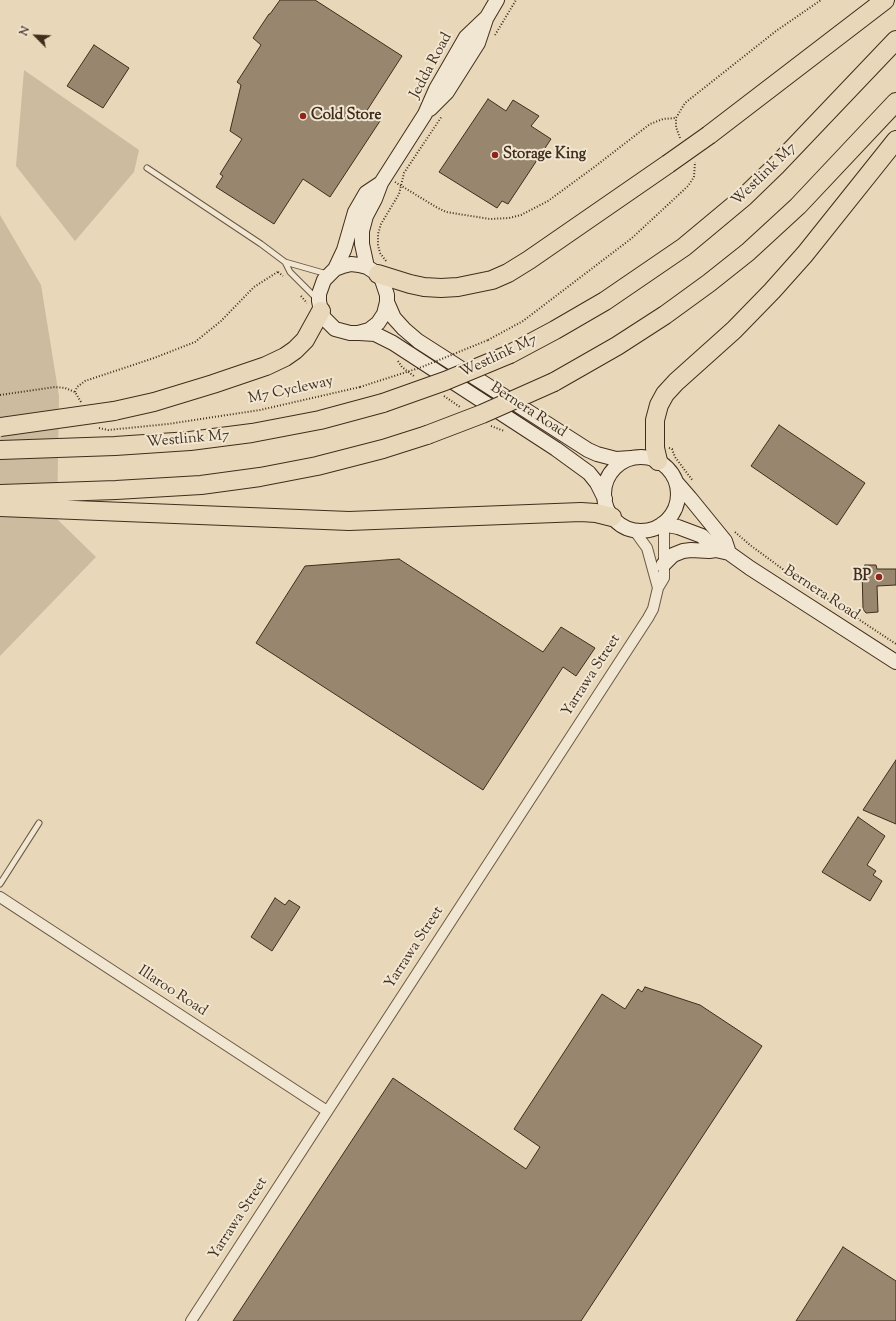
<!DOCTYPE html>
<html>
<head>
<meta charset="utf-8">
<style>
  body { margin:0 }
  #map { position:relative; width:896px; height:1321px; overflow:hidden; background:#e8d8b9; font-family:"Sorts Mill Goudy",serif }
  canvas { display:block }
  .north { position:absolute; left:16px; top:16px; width:40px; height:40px; -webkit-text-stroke:3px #f0e6d2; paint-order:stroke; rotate:294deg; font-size:11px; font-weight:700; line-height:16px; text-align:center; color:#412d1c }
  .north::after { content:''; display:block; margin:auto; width:14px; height:18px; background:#412d1c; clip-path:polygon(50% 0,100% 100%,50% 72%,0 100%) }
</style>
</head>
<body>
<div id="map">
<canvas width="896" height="1321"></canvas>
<div class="north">N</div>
</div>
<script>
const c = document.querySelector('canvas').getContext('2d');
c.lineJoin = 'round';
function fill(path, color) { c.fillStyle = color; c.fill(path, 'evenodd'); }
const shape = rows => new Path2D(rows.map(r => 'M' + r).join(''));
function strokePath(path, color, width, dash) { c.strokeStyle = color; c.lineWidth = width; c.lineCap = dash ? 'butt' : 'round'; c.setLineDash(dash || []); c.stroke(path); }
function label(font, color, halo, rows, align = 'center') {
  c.font = font + ' "Sorts Mill Goudy",serif'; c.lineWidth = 4; c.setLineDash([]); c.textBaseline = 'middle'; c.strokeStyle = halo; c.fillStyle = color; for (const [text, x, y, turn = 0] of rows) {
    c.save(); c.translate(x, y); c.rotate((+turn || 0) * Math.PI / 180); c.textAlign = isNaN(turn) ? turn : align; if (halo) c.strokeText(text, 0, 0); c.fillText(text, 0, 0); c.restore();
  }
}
fill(shape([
  [24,70,139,150,134,172,75,241,16,166],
  [0,215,41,285,59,396,57,519,96,557,0,656]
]), '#ccbb9e');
const building = shape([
  [280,0,315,0,402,56,366,112,380,121,330,197,303,179,274,224,216,187,223,176,220,174,242,139,230,131,241,85,237,82,261,45,253,38,269,14,270,14,280,0],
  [94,45,129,68,103,108,67,86,94,45],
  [488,99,506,111,513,100,539,116,531,126,551,139,508,204,502,201,497,208,439,172,488,99],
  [779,425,865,483,837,525,751,466,779,425],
  [399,559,543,652,561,627,595,648,576,676,563,667,483,790,256,643,305,566,399,559],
  [865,565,876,565,877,569,896,569,896,585,877,586,878,612,866,613,863,609,862,569,865,565],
  [896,760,896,824,863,810,896,760],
  [858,817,885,836,867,865,876,871,873,875,882,881,870,901,822,872,858,817],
  [275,898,285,905,289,900,300,907,272,951,251,937,275,898],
  [645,987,700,1005,762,1046,581,1321,233,1321,393,1078,526,1169,540,1147,514,1129,602,994,625,1009,638,989,642,992,645,987],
  [843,1247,896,1281,896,1321,796,1321,843,1247]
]);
fill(building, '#98866e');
strokePath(building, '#412d1c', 1);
const lane = shape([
  [147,168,261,244,285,262,327,274],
  [285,262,290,272,317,299],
  [0,884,39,823]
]);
const street = shape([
  [634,530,647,548,658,588],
  [0,897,327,1111],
  [191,1321,648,618,653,609,658,588,664,578,664,532,661,525]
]);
const secondary = shape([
  [430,109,447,92,478,43,486,19],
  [367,267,362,244,362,231,366,216,375,199,381,183,425,114,436,89,466,37,487,17,497,0],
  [335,269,344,250,355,212,366,193,381,183],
  [387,302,384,314,378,323,369,330,358,333,350,333,335,329,324,318,321,311,319,301,319,294,324,280,335,269,343,266,351,264,359,265,367,267,378,274,382,280,387,295,387,302,394,318,404,329,418,341,588,450,597,454,616,459,631,458],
  [359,333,375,334,393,343,556,449,589,473,597,483,605,499],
  '604 494a37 37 0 1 1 74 0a37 37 0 1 1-74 0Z',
  [677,483,690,498,725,541,729,553],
  [662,524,678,527,702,536,716,550,729,553,750,568,896,662],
  [663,565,673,555,683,551,691,550,709,551,716,550]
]);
const highway = shape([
  [709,135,885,0],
  [378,274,410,284,424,287,441,288,458,287,492,280,508,273,529,260,668,164],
  [510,354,555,330,605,301,684,247,744,197,776,166,896,40],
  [554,382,617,346,665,315,709,283,748,252,798,206,896,102],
  [114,411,154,402,213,384,266,366,285,357,295,350,305,340,321,311],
  [0,450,115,446,190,441,252,433,320,420,383,403],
  [658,461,655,448,655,420,659,405,665,394,676,382,734,330,772,291,805,254,896,140],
  [0,494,116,490,201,485,260,477,317,466,383,449,427,435],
  [0,507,349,521,581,512,596,513,612,517]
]);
strokePath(lane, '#6b5843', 7);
strokePath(street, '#6b5843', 12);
strokePath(secondary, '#412d1c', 16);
strokePath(highway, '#412d1c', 20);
strokePath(shape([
  [495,35,516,0],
  [680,138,676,127,676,118,685,103,776,31,821,0],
  [395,182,436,207,446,212,490,219,509,218,521,215,548,201,593,168,650,124,663,119,676,118],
  [386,261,380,253,378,245,378,234,381,224,399,194,404,173,442,116],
  [278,272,283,276],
  [301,296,307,303],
  [488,340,523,321,632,238,688,186,694,177,695,162],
  [398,361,402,367,415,377],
  [75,392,77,387,85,381,154,358,195,342,221,321,254,287,279,271],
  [0,395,55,387,65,388,75,392,81,402],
  [444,396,460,407],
  [491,426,504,431],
  [99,428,108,430,168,424,260,410,360,387],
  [669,448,672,449,675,457,693,481],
  [735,532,750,545,784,570,896,644]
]), '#412d1c', 2, [1, 2]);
strokePath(lane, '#f0e6d2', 5);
strokePath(street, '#f0e6d2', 10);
strokePath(secondary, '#f0e6d2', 14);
strokePath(highway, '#e8d8b9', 18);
const highwayBridge = shape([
  [668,164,709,135],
  [383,403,445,381,510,354],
  [0,427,114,411],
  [427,435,482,414,554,382]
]);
strokePath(highwayBridge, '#412d1c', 20, []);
strokePath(shape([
  [360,387,422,367,488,340]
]), '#412d1c', 2, [1, 2]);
strokePath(highwayBridge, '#e8d8b9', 18);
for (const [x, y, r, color] of [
  [303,116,4,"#8f2418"],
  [495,155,4,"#8f2418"],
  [879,577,4,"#8f2418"]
]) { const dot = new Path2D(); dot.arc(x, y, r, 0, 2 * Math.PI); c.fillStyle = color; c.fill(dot); strokePath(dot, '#f0e6d2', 1.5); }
label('15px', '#412d1c', '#f0e6d2', [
  ["Jedda Road",432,66,-62],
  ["Westlink M7",765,175,-44],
  ["Westlink M7",499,357,-25],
  ["M7 Cycleway",291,391,-12],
  ["Bernera Road",528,411,33],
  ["Westlink M7",188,440,-5],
  ["Bernera Road",821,594,33],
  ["Yarrawa Street",592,676,-57],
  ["Yarrawa Street",415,948,-57],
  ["Illaroo Road",172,992,33],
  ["Yarrawa Street",239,1219,-57]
]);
label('bold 15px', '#412d1c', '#f0e6d2', [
  ["Cold Store",311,116],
  ["Storage King",503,155],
  ["BP",871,577,"right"]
], 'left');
</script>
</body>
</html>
